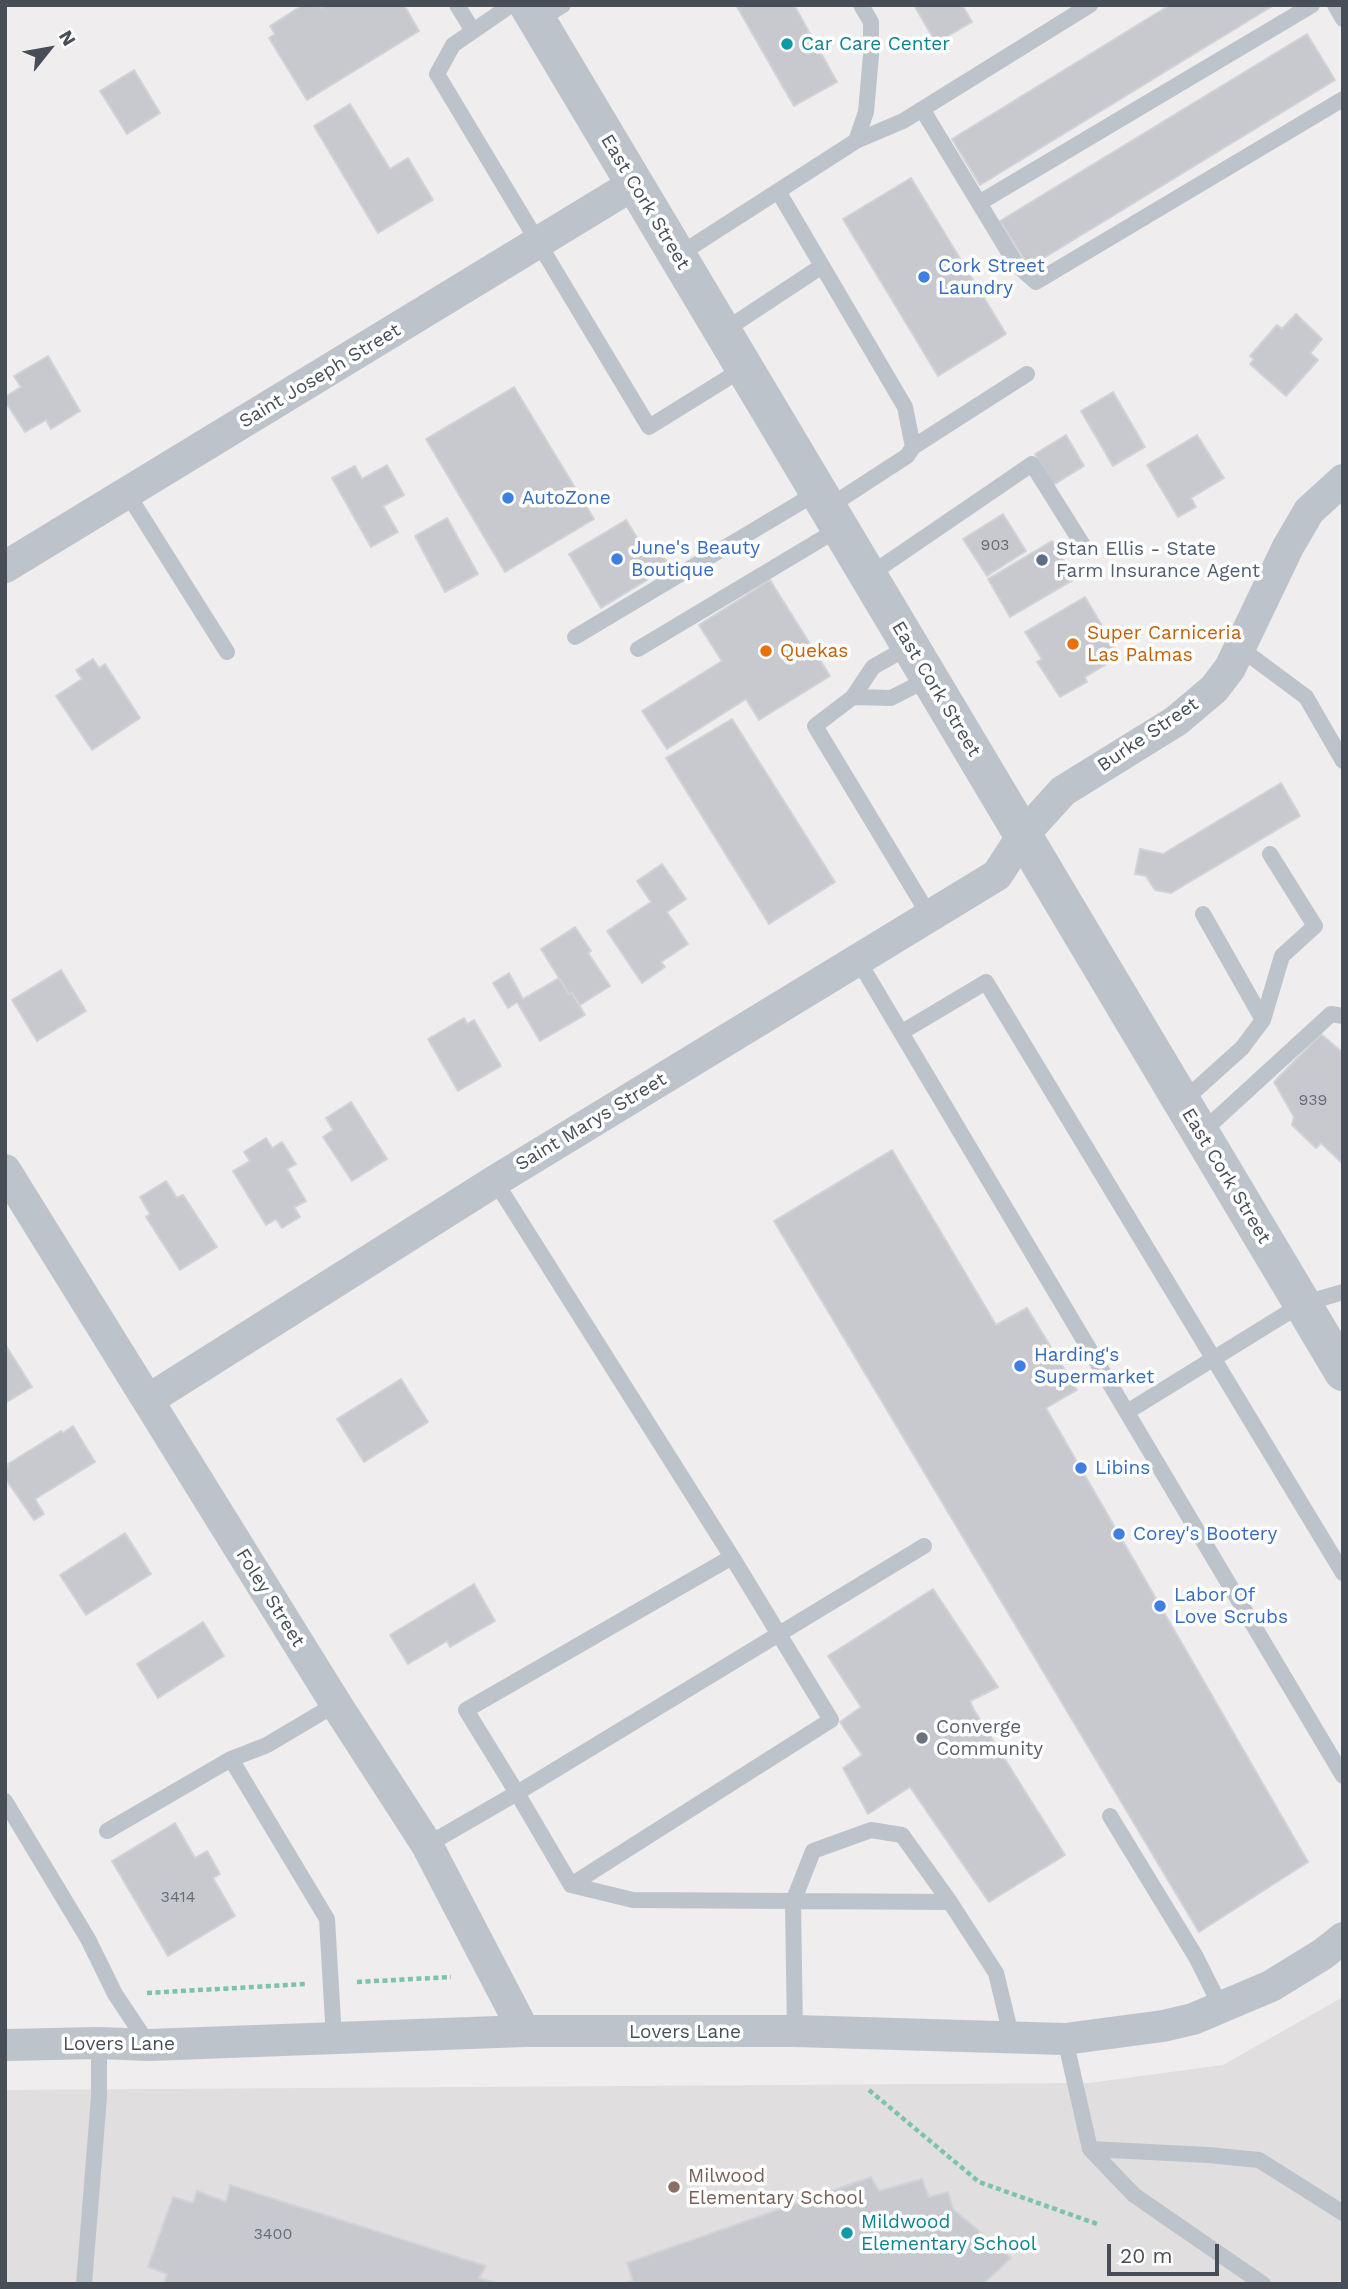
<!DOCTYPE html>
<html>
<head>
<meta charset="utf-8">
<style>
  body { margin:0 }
  #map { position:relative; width:1348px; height:2289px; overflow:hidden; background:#efeded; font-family:"Work Sans",sans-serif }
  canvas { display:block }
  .frame { position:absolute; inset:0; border:7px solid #474e58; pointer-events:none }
  .north { position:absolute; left:14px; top:14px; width:70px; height:70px; -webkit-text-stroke:5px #fff; paint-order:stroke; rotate:59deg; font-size:19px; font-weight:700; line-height:28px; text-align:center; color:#474e58 }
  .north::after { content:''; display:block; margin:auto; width:24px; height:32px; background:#474e58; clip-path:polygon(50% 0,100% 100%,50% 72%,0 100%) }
  .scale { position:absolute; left:1107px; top:2244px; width:112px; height:32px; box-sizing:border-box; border:4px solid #474e58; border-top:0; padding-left:9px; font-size:21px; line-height:24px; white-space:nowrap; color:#474e58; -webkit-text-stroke:5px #fff; paint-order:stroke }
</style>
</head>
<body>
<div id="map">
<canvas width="1348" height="2289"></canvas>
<div class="frame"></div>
<div class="north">N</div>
<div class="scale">20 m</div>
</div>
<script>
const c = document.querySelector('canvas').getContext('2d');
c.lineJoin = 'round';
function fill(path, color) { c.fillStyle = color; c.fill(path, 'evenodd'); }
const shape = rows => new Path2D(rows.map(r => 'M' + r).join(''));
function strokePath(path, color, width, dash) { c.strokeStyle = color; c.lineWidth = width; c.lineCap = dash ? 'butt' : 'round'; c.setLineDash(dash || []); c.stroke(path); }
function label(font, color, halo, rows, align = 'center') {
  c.font = font + ' "Work Sans",sans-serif'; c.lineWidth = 7; c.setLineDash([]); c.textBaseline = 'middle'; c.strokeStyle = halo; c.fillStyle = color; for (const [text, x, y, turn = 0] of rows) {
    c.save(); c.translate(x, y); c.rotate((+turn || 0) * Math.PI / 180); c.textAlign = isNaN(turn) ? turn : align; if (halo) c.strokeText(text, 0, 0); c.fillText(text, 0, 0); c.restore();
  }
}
fill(shape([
  [1343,1997,1343,2284,5,2284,5,2090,1089,2083,1223,2065]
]), '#e0dede');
const building = shape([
  [303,5,319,5,321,8,324,5,404,5,419,31,307,100,269,38,275,34,270,26,303,5],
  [736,5,794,5,837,82,794,106,736,5],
  [914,5,962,5,972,22,936,43,914,5],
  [1170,5,1274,5,980,185,952,139,1170,5],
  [1307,34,1335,80,1029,267,1000,221,1307,34],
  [134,70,160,113,127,134,100,91,134,70],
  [350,104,390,169,408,158,433,200,378,233,314,126,350,104],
  [911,178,1006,334,938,376,843,219,911,178],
  [1296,314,1322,339,1310,353,1318,360,1286,396,1250,364,1254,359,1250,356,1277,325,1282,329,1296,314],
  [48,356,80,411,51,429,46,420,25,432,5,401,5,397,21,387,14,376,48,356],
  [514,387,594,519,505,572,426,439,514,387],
  [1113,392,1145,447,1113,466,1081,411,1113,392],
  [1066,435,1084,466,1053,485,1035,454,1066,435],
  [1197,435,1224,478,1191,498,1196,507,1178,517,1147,465,1197,435],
  [387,465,404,495,383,506,398,532,371,547,332,478,355,466,362,479,387,465],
  [1003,514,1026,551,987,576,963,539,1003,514],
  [447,518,478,574,445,592,415,536,447,518],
  [626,520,649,557,659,551,670,566,601,608,569,554,626,520],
  [1052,541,1075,579,1010,617,988,579,1052,541],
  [770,580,830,676,759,720,746,699,667,749,642,711,722,661,699,625,770,580],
  [1085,597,1120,656,1085,677,1087,682,1060,697,1037,662,1042,659,1025,632,1085,597],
  [93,659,99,668,105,664,140,718,92,750,56,696,82,679,76,670,93,659],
  [732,719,835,882,769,924,666,758,732,719],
  [1281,783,1300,816,1171,893,1155,890,1146,876,1135,874,1140,849,1163,854,1281,783],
  [662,864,686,899,667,912,688,944,661,962,665,967,642,983,607,931,651,902,637,881,662,864],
  [575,927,591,951,588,953,610,986,580,1005,572,993,569,994,541,949,575,927],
  [61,970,86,1011,37,1041,12,1000,61,970],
  [509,973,523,999,559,978,569,994,572,993,585,1015,540,1041,517,1002,508,1008,493,983,509,973],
  [464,1018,467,1024,474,1020,501,1066,458,1091,428,1039,464,1018],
  [1321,1034,1343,1053,1343,1164,1321,1143,1316,1148,1292,1125,1294,1117,1274,1082,1321,1034],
  [351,1102,387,1159,352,1181,323,1137,333,1130,326,1118,351,1102],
  [266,1138,272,1148,282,1142,296,1164,287,1169,306,1201,294,1207,300,1217,282,1228,276,1219,266,1225,233,1171,250,1161,244,1152,266,1138],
  [892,1150,996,1325,1027,1308,1077,1390,1046,1408,1308,1862,1199,1932,774,1221,892,1150],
  [166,1181,177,1198,183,1195,217,1247,180,1270,146,1217,150,1214,140,1197,166,1181],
  [5,1344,32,1387,5,1403,5,1344],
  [401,1379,428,1422,364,1462,337,1419,401,1379],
  [73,1426,95,1462,35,1499,44,1514,34,1520,5,1478,5,1468,9,1466,8,1464,61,1431,63,1433,73,1426],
  [125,1533,151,1574,86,1615,60,1575,125,1533],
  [474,1584,495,1621,450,1647,447,1641,408,1664,390,1635,474,1584],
  [933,1589,998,1687,970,1701,974,1710,1065,1855,989,1902,910,1787,868,1814,843,1768,862,1755,840,1722,861,1707,828,1656,933,1589],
  [203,1622,224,1656,158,1698,137,1664,203,1622],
  [175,1823,195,1858,207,1851,220,1874,213,1878,235,1916,168,1956,112,1861,175,1823],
  [871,2177,879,2191,922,2179,929,2197,948,2192,953,2209,1011,2258,983,2284,622,2284,633,2281,627,2263,871,2177],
  [230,2185,486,2266,479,2278,499,2284,164,2284,167,2274,148,2267,173,2197,193,2203,197,2191,226,2202,230,2185]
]);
fill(building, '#c7c9cf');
strokePath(building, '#d1d3d8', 2);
strokePath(shape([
  [357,1982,451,1977],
  [147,1993,306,1984],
  [869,2090,979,2182,1100,2225]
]), '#7ac4a9', 4.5, [5, 3.5]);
strokePath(shape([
  [457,5,473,31],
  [511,5,453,45,437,74,649,427,744,368],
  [1335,5,1343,19],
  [537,21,563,5],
  [922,109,1016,264,1036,282,1343,99],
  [856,141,903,121,1090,5],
  [778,191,905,407,913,447,907,456,827,508],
  [979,203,1312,5],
  [677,256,856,141,866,112,871,55,871,22,861,5],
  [722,332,822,266],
  [913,447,1027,374],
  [127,493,227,652],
  [868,576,1032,464,1086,550],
  [575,637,818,492],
  [910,646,873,667,853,697,815,726,929,915],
  [1240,648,1306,697,1343,761],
  [638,649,840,528],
  [853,697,891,698,930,678],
  [1203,914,1263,1020],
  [858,960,1343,1776],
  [902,1032,986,982,1343,1573],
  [1182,1102,1242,1048,1263,1020,1282,956,1315,926,1270,854],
  [1201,1133,1331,1014,1343,1016],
  [1127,1412,1302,1304,1343,1292],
  [732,1557,466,1710,517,1793,924,1546],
  [231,1759,327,1919,334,2039],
  [5,1801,88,1939,115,1994,149,2045],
  [1110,1816,1196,1957,1221,2007],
  [107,1831,231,1759,267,1745,336,1704],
  [427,1845,517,1793,571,1885,831,1720,732,1557,495,1181],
  [571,1885,633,1900,950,1902,996,1973,1012,2039],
  [795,2031,793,1902,813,1851,871,1830,902,1835,950,1902],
  [1065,2039,1090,2149,1134,2195,1263,2284],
  [1090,2149,1208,2155,1259,2160,1343,2213],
  [84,2284,99,2097,99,2043]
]), '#bdc3cb', 16);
strokePath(shape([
  [5,567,634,184],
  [5,1170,336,1704,427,1845,524,2031],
  [148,1400,495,1181,997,875,1023,835,1063,791,1176,721,1214,689,1230,668,1288,547,1309,511,1343,480],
  [5,2045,99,2043,149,2045,524,2031,795,2031,1065,2039,1163,2026,1193,2019,1271,1986,1323,1954,1343,1938]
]), '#bdc3cb', 32);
strokePath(shape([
  [528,5,1343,1372]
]), '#bdc3cb', 38);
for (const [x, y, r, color] of [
  [787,44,7,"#0f9aa8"],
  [924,277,7,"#3f7fe0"],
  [508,498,7,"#3f7fe0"],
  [617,559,7,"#3f7fe0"],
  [1042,560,7,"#5c6f8a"],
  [1073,644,7,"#e8710a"],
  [766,651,7,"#e8710a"],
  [1020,1366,7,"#3f7fe0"],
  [1081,1468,7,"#3f7fe0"],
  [1119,1534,7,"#3f7fe0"],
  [1160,1606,7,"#3f7fe0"],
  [922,1738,7,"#6b7280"],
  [674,2187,7,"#8d6e63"],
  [847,2233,7,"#0f9aa8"]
]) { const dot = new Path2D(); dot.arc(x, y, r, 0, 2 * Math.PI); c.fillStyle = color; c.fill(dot); strokePath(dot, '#fff', 2.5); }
label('16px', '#676d76', null, [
  ["903",995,545],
  ["939",1313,1100],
  ["3414",178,1897],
  ["3400",273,2234]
]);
label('19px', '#0d838f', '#fff', [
  ["Car Care Center",801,44],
  ["Mildwood",861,2222],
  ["Elementary School",861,2244]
], 'left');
label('19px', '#474e58', '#fff', [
  ["East Cork Street",645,202,59],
  ["Saint Joseph Street",320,376,-31],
  ["East Cork Street",936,689,59],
  ["Burke Street",1148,735,-34],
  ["Saint Marys Street",591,1122,-31],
  ["East Cork Street",1226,1176,59],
  ["Foley Street",270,1598,58],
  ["Lovers Lane",685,2032],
  ["Lovers Lane",119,2044]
]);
label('19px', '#366cbe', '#fff', [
  ["Cork Street",938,266],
  ["Laundry",938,288],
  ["AutoZone",522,498],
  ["June's Beauty",631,548],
  ["Boutique",631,570],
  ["Harding's",1034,1355],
  ["Supermarket",1034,1377],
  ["Libins",1095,1468],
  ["Corey's Bootery",1133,1534],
  ["Labor Of",1174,1595],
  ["Love Scrubs",1174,1617]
], 'left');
label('19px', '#4e5e75', '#fff', [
  ["Stan Ellis - State",1056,549],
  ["Farm Insurance Agent",1056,571]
], 'left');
label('19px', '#c56008', '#fff', [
  ["Super Carniceria",1087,633],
  ["Las Palmas",1087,655],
  ["Quekas",780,651]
], 'left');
label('19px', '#5b616d', '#fff', [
  ["Converge",936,1727],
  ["Community",936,1749]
], 'left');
label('19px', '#785e54', '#fff', [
  ["Milwood",688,2176],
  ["Elementary School",688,2198]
], 'left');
</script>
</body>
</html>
